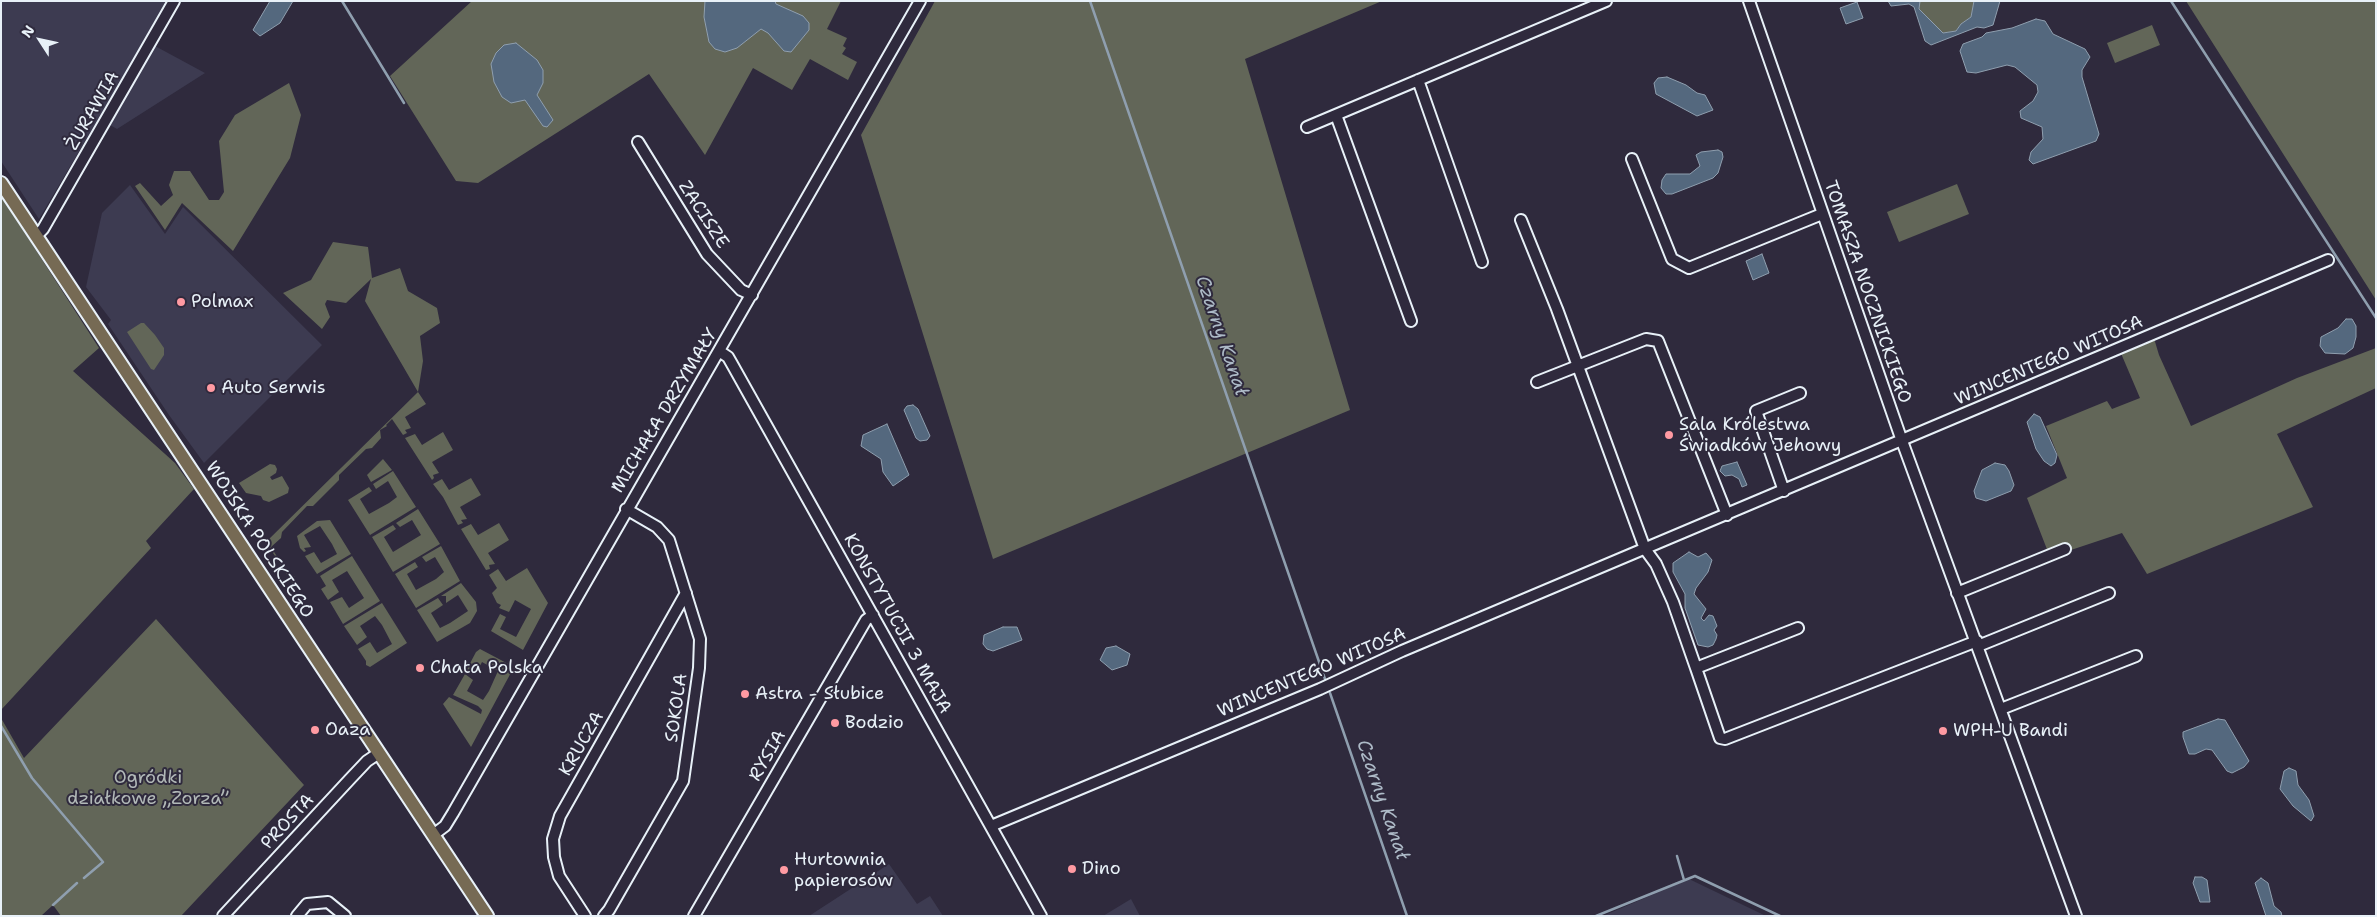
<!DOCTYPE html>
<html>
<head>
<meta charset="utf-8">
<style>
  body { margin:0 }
  #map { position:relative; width:2377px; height:917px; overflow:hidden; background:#2f2a3d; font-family:"Shantell Sans",sans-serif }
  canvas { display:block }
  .frame { position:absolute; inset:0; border:2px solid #e8f1f8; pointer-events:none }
  .north { position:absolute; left:15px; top:15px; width:50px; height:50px; -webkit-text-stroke:4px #2f2a3d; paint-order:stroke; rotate:305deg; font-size:14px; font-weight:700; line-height:20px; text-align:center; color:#e8f1f8 }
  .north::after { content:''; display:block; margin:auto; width:18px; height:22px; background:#e8f1f8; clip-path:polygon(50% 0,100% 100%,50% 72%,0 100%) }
</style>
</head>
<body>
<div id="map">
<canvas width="2377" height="917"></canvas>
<div class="frame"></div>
<div class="north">N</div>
</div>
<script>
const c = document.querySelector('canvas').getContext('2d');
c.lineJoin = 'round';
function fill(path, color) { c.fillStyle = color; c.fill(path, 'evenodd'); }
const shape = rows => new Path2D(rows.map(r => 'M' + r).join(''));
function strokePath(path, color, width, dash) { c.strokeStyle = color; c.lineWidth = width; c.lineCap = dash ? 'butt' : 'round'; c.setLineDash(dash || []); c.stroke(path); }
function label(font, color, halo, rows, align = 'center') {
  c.font = font + ' "Shantell Sans",sans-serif'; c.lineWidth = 4; c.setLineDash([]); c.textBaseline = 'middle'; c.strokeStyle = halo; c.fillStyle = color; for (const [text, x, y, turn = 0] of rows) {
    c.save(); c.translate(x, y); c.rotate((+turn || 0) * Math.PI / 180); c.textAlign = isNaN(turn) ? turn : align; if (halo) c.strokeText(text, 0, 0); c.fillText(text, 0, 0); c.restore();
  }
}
fill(shape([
  [1,1,168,1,39,219,1,161],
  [155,46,205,73,117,129,110,125],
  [130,185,165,234,183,207,322,345,204,463,169,415,108,324,111,320,86,287,102,213],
  [889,864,917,904,930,896,943,916,809,916],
  [1689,879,1766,916,1603,916],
  [1131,899,1140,916,1103,916]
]), '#3d3b51');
fill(shape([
  [472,1,841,1,827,29,847,38,843,46,846,48,842,54,857,62,848,80,810,59,792,90,753,68,705,155,649,74,478,183,456,181,390,76],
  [935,1,1382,1,1245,59,1350,410,993,559,861,135],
  [1920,1,1974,1,1971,17,1961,24,1956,31,1943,33,1919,9],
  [2186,1,2376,1,2376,300],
  [2152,25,2160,45,2115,63,2107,43],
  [289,83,301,115,290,158,233,251,182,203,165,230,135,186,140,183,161,206,173,195,169,185,174,171,190,171,209,200,219,200,224,192,219,141,235,115],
  [1957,184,1969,214,1899,242,1887,212],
  [1,196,99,348,73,371,175,463,194,489,146,541,151,548,1,710],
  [333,242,368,247,372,278,400,268,408,291,437,308,440,323,420,336,423,361,418,392,426,404,405,417,411,428,405,430,407,433,403,435,392,419,386,425,387,426,380,430,381,438,372,448,366,449,339,475,339,480,313,506,307,506,282,532,281,538,271,547,291,579,295,576,293,584,266,542,418,392,365,301,371,279,346,303,327,300,325,304,330,317,322,329,283,293,311,280],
  [141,323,144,323,155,335,164,348,164,355,154,370,151,369,127,332],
  [2153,335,2159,355,2191,426,2297,378,2376,348,2376,388,2277,434,2313,507,2147,574,2122,533,2050,557,2027,498,2067,478,2046,426,2107,401,2112,409,2140,398,2120,351],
  [443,432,453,450,432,462,439,473,433,475,434,478,432,480,405,438,415,434,422,445],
  [383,459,392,470,371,482,367,475],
  [270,464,275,465,277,469,276,473,270,477,272,480,282,476,289,488,288,493,269,502,263,500,261,496,246,493,239,483],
  [393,471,416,507,370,535,348,500,369,487,372,491,360,499,369,514,389,503,397,497,388,481,376,489,373,484],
  [471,478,481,495,460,507,467,519,461,520,463,523,458,525,443,497,433,484,442,479,449,490],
  [418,509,440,544,393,572,372,537,393,525,396,529,384,537,393,552,421,535,412,520,400,527,396,523],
  [330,520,351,554,317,574,305,556,314,552,321,563,337,554,332,544,320,526,304,535,311,547,304,548,306,551,304,552,300,548,297,536,317,521],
  [499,523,509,540,488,553,495,564,489,565,490,569,486,570,461,529,471,524,478,535],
  [441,546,460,581,416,608,395,574,415,562,418,567,407,574,416,590,436,579,444,572,435,557,426,562,422,557],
  [352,556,380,601,343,624,330,602,342,597,349,608,364,598,347,571,332,580,339,592,328,600,321,589,326,586,320,576],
  [527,568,548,603,523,650,491,631,500,614,506,617,500,629,516,637,531,609,515,600,509,612,499,608,501,605,497,603,492,593,497,588,489,575,498,569,506,581],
  [461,583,476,602,477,611,470,623,437,642,417,610,438,598,443,605,431,613,440,628,450,623,468,611,458,595,446,603,446,596,441,596],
  [382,603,407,643,370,667,366,665,366,661,358,649,370,642,377,653,392,644,382,625,375,616,360,626,367,637,357,645,344,626],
  [156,619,304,785,181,916,61,916,53,905,41,916,1,916,1,718,24,758],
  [480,649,514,667,471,747,443,704,449,697,481,714,482,710,478,706,453,695,465,674,473,680,467,691,483,700,489,691,498,671,482,662,476,674,473,672,474,670,471,669,469,672,467,669,476,652]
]), '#626658');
const water = shape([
  [270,1,293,1,280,23,260,36,253,30,270,1],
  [705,1,775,1,776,4,803,16,809,23,809,30,791,52,784,51,768,33,761,29,737,48,725,52,715,49,709,42,704,17,705,1],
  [1888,1,1920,1,1919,9,1943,33,1956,31,1961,24,1971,17,1974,1,2000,1,1993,25,1984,28,1977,27,1931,45,1925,41,1914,7,1909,4,1891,6,1888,1],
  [1857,2,1863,18,1846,24,1840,8,1857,2],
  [2036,19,2045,21,2053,34,2085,49,2090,57,2082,70,2082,77,2099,134,2096,141,2033,164,2029,160,2031,152,2043,139,2042,127,2021,118,2020,111,2033,101,2038,92,2037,85,2015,67,2007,65,1976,73,1967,72,1960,51,1963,44,1982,37,1986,33,2012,28,2036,19],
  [516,43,537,60,543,70,543,83,537,95,553,120,547,127,543,126,525,100,511,103,502,97,494,82,491,64,496,53,504,45,516,43],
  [1667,77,1686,85,1697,93,1705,95,1713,110,1697,116,1656,94,1654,83,1658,78,1667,77],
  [1718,150,1722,152,1723,157,1718,173,1713,178,1672,194,1666,194,1661,188,1662,180,1666,174,1690,174,1700,166,1696,155,1701,152,1718,150],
  [1762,254,1769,273,1753,280,1746,261,1762,254],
  [2346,319,2352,319,2356,326,2356,337,2353,348,2345,354,2325,353,2320,346,2321,337,2338,328,2346,319],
  [913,405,918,409,930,436,927,440,920,441,916,438,904,410,907,406,913,405],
  [2034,414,2040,417,2057,455,2055,463,2051,466,2044,461,2036,449,2027,422,2034,414],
  [887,424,909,475,893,486,883,472,881,459,861,446,863,435,887,424],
  [1737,462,1747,485,1742,487,1739,479,1732,475,1725,476,1720,471,1722,466,1737,462],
  [1995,463,2005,465,2009,471,2014,485,2011,491,1986,501,1976,498,1974,491,1982,470,1995,463],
  [1689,552,1698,557,1706,553,1712,560,1708,572,1696,588,1694,594,1706,609,1701,618,1704,621,1709,615,1713,616,1717,626,1714,630,1717,635,1716,639,1713,645,1708,647,1698,645,1685,608,1685,594,1673,572,1673,563,1689,552],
  [1003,627,1017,627,1022,640,993,651,987,649,983,644,984,635,1003,627],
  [1116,646,1130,654,1127,665,1112,670,1100,660,1106,648,1116,646],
  [2218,719,2225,720,2249,761,2244,767,2232,773,2227,771,2212,750,2206,749,2195,754,2189,754,2183,737,2183,732,2218,719],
  [2289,768,2296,771,2298,785,2309,800,2314,816,2311,821,2293,806,2280,789,2284,771,2289,768],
  [2195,877,2202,877,2207,880,2210,902,2200,902,2193,883,2195,877],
  [2261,878,2268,883,2274,906,2281,912,2282,916,2266,916,2255,883,2261,878]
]);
fill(water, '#54687e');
strokePath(water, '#8f9faf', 1);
strokePath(shape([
  [342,1,404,103],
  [1090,1,1325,679],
  [2171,1,2376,318],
  [1330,693,1407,916],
  [1,726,32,778,103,862,84,878],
  [1677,856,1684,880],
  [53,905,77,883],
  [1596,916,1695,876,1780,916]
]), '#8f9faf', 2.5);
const minor = shape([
  [1749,1,1902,441,2076,916],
  [1418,80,1482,262],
  [1336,115,1411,321],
  [1307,127,1606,1],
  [638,142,707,254,741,290,752,295],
  [1632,159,1672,259,1689,268,1822,214],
  [1521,220,1557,309,1645,549,1656,564,1673,602,1696,668],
  [36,236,43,229,174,1],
  [719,351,728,357,732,364,1041,916],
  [1537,382,1646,339,1658,341,1727,515],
  [1784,491,1756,411,1800,393],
  [1957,593,2065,549],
  [1798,628,1696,668,1720,738,1725,739,1977,641],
  [1978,646,2109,593],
  [2001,709,2136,656],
  [991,826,1320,689,1402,651,2328,260],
  [433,835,445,826,453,813,920,1],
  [223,916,350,779,367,761,379,753],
  [297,916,307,904,328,902,345,916],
  [585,916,559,876,554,857,553,839,560,816,686,593],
  [604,916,609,910,683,781,699,668,700,639,669,540,657,527,626,509],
  [694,916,866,620,873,615]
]);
const major = shape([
  [1,183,487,916]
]);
strokePath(minor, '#e8f1f8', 14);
strokePath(major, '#e8f1f8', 16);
strokePath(minor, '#2f2a3d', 10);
strokePath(major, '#766a54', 12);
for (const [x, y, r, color] of [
  [181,302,5,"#ff9aa2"],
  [211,388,5,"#ff9aa2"],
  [1669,435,5,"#ff9aa2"],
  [420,668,5,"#ff9aa2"],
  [745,694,5,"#ff9aa2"],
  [835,723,5,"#ff9aa2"],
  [315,730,5,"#ff9aa2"],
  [1943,731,5,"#ff9aa2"],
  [1072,869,5,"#ff9aa2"],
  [784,870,5,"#ff9aa2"]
]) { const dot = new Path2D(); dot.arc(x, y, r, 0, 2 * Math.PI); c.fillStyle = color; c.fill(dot); strokePath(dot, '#2f2a3d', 2); }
label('18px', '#e8f1f8', '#2f2a3d', [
  ["ŻURAWIA",93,111,-60],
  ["ZACISZE",703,215,57],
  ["TOMASZA NOCZNICKIEGO",1867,292,71],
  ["WINCENTEGO WITOSA",2049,361,-23],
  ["MICHAŁA DRZYMAŁY",665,411,-59],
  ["WOJSKA POLSKIEGO",259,540,57],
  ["KONSTYTUCJI 3 MAJA",897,624,61],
  ["WINCENTEGO WITOSA",1312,673,-23],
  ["SOKOLA",677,708,-82],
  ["KRUCZA",582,744,-60],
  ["RYSIA",768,756,-60],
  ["PROSTA",288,822,-47]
]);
label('18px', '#e8f1f8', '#2f2a3d', [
  ["Polmax",191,302],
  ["Auto Serwis",221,388],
  ["Sala Królestwa",1679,425],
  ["Świadków Jehowy",1679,446],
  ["Chata Polska",430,668],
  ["Astra - Słubice",755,694],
  ["Bodzio",845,723],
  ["Oaza",325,730],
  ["WPH-U Bandi",1953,731],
  ["Hurtownia",794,860],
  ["papierosów",794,881],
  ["Dino",1082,869]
], 'left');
label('18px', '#b2b9b8', '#2f2a3d', [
  ["Ogródki",148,778],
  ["działkowe „Zorza”",148,799]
]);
label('italic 19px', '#adbac7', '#2f2a3d', [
  ["Czarny Kanał",1221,336,71],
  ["Czarny Kanał",1382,800,71]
]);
</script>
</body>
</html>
